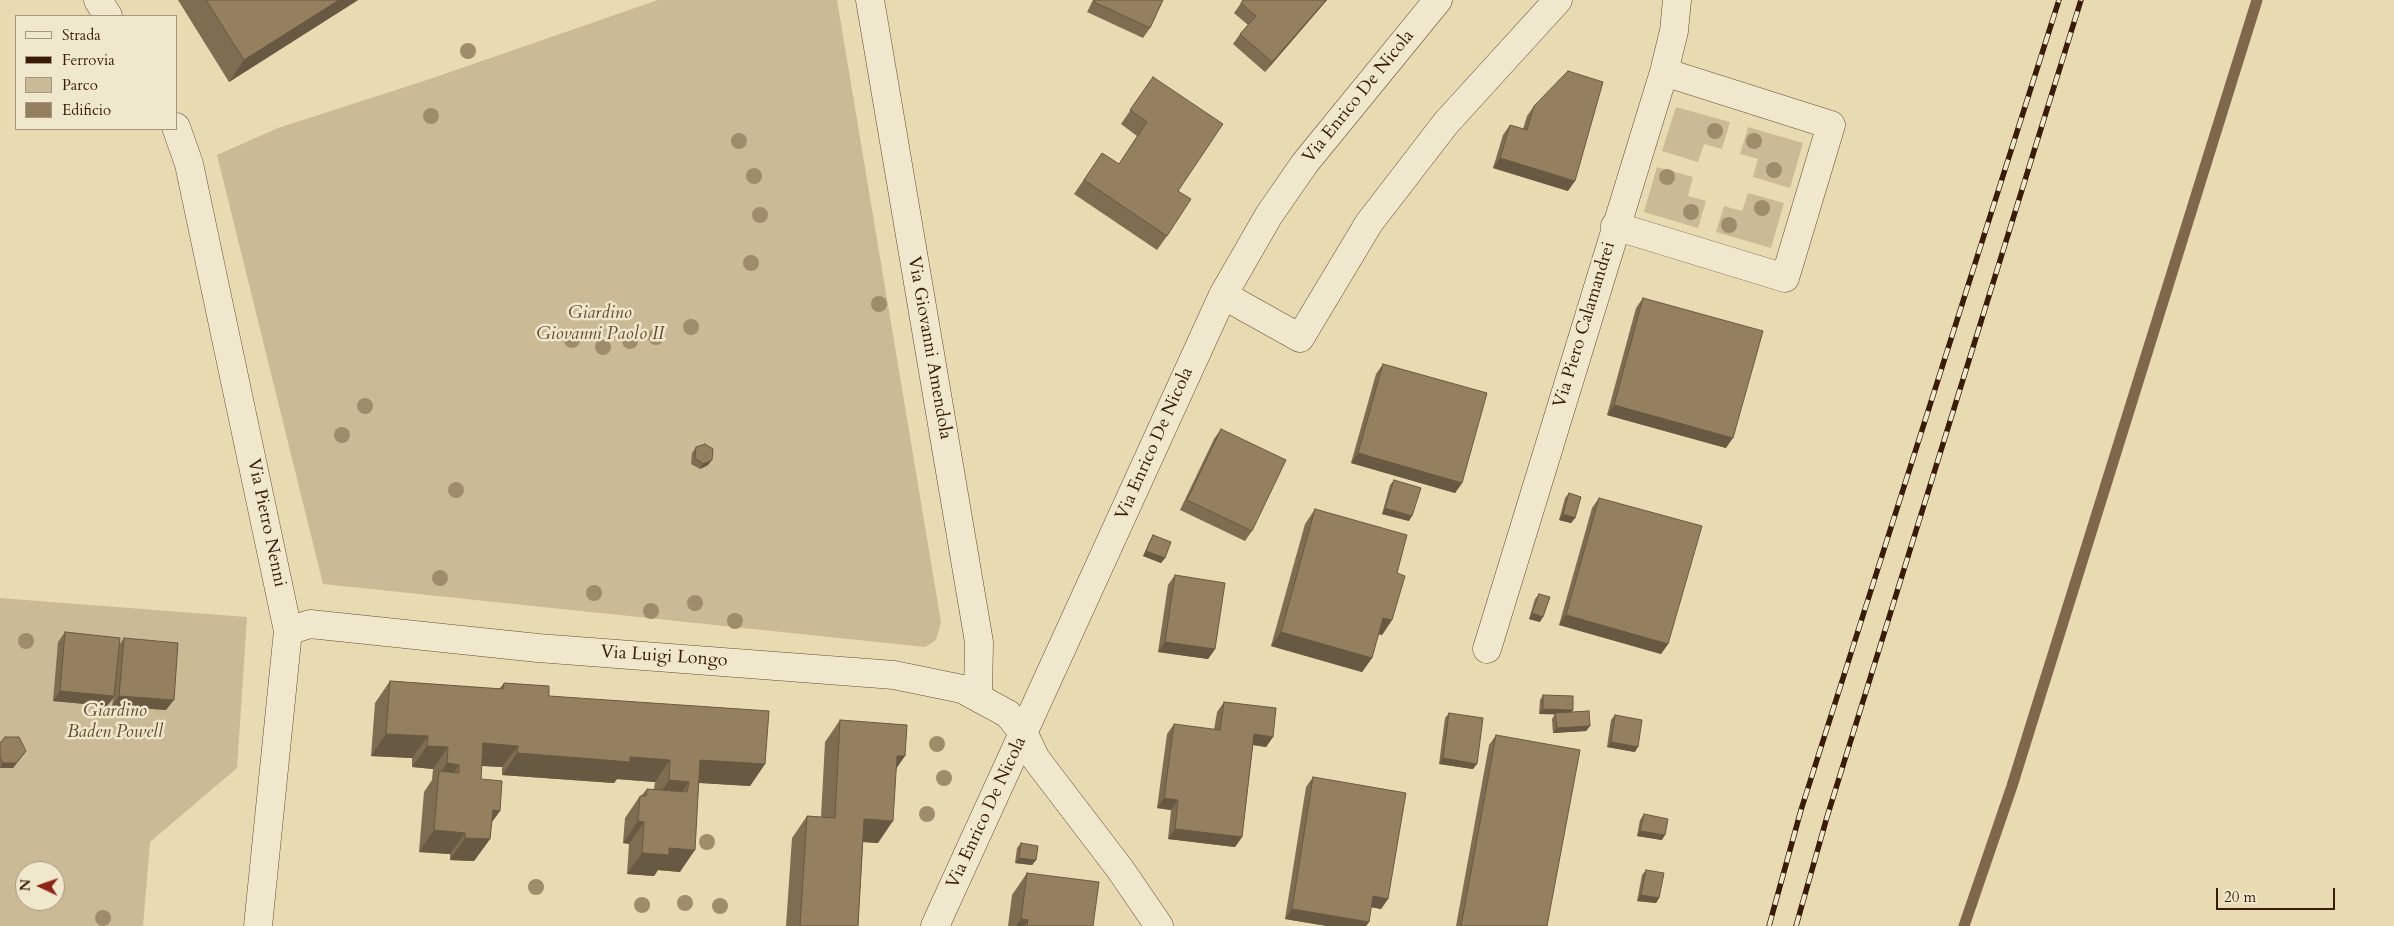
<!DOCTYPE html>
<html>
<head>
<meta charset="utf-8">
<style>
  body { margin:0 }
  #map { position:relative; width:2394px; height:926px; overflow:hidden; background:#e8dbb2; font-family:Cardo,serif }
  canvas { display:block }
  .legend { position:absolute; left:15px; top:15px; width:162px; height:115px; box-sizing:border-box; background:#f0e8cd; border:1px solid #a7967d; margin:0; padding:6px 9px; list-style:none; font-size:15px; color:#391b06 }
  .legend li { display:flex; align-items:center; gap:10px; height:25px }
  .legend b { width:25px; border:1px solid #a7967d }
  .north { position:absolute; left:15px; top:861px; width:50px; height:50px; box-sizing:border-box; background:#f0e8cd; border:1px solid #a7967d; border-radius:50%; rotate:273deg; font-size:14px; font-weight:700; line-height:20px; text-align:center; color:#391b06 }
  .north::after { content:''; display:block; margin:auto; width:18px; height:22px; background:#8f2418; clip-path:polygon(50% 0,100% 100%,50% 72%,0 100%) }
  .scale { position:absolute; left:2216px; top:888px; width:119px; height:22px; box-sizing:border-box; border:2px solid #391b06; border-top:0; padding-left:6px; font-size:15px; line-height:18px; white-space:nowrap; color:#391b06; -webkit-text-stroke:4px #f0e8cd; paint-order:stroke }
</style>
</head>
<body>
<div id="map">
<canvas width="2394" height="926"></canvas>
<ul class="legend">
<li><b style="height:6px;background:#f0e8cd"></b>Strada</li>
<li><b style="height:6px;background:#391b06"></b>Ferrovia</li>
<li><b style="height:14px;background:#caba95"></b>Parco</li>
<li><b style="height:14px;background:#947f5f"></b>Edificio</li>
</ul>
<div class="north">N</div>
<div class="scale">20 m</div>
</div>
<script>
const c = document.querySelector('canvas').getContext('2d');
c.lineJoin = 'round';
function fill(path, color) { c.fillStyle = color; c.fill(path, 'evenodd'); }
const shape = rows => new Path2D(rows.map(r => 'M' + r).join(''));
function strokePath(path, color, width, dash) { c.strokeStyle = color; c.lineWidth = width; c.lineCap = dash ? 'butt' : 'round'; c.setLineDash(dash || []); c.stroke(path); }
function label(font, color, halo, rows, align = 'center') {
  c.font = font + ' Cardo,serif'; c.lineWidth = 5; c.setLineDash([]); c.textBaseline = 'middle'; c.strokeStyle = halo; c.fillStyle = color; for (const [text, x, y, turn = 0] of rows) {
    c.save(); c.translate(x, y); c.rotate((+turn || 0) * Math.PI / 180); c.textAlign = isNaN(turn) ? turn : align; if (halo) c.strokeText(text, 0, 0); c.fillText(text, 0, 0); c.restore();
  }
}
fill(shape([
  [658,0,837,0,941,622,936,640,925,647,323,584,217,155,278,128,430,79],
  [1676,107,1730,122,1722,149,1704,144,1698,162,1662,151],
  [1748,127,1803,143,1790,188,1753,177,1758,159,1740,154],
  [1657,167,1693,177,1688,196,1706,201,1698,228,1644,212],
  [1748,193,1784,203,1771,248,1716,232,1724,206,1742,211],
  [0,598,247,617,237,768,150,842,143,926,0,926],
  [25,871,55,871,55,901,25,901]
]), '#caba95');
strokePath(shape([
  [1964,926,2012,786,2257,0]
]), '#7e674a', 11);
const minor = shape([
  [98,0,108,16],
  [870,0,979,642,978,696],
  [176,127,189,164,288,631,258,926],
  [1615,226,1785,278,1831,125,1664,72],
  [1223,295,1300,338,1369,223,1446,123,1558,0],
  [288,631,310,624,538,648,894,675,962,689,1008,714,1024,734,1036,759,1120,869,1159,926],
  [1487,649,1664,72,1674,31,1677,0],
  [935,926,1223,295,1269,215,1305,163,1438,0]
]);
strokePath(minor, '#654b31', 29);
strokePath(minor, '#f0e8cd', 28);
const rail = shape([
  [1769,926,1801,810,2059,0],
  [1796,926,1827,817,2081,0]
]);
strokePath(rail, '#391b06', 5.5);
strokePath(rail, '#f0e8cd', 4, [11]);
c.fillStyle = '#9f8c6b';
for (const [x, y] of [
  [468,51],
  [431,116],
  [1715,131],
  [739,141],
  [1754,141],
  [1774,170],
  [754,176],
  [1667,177],
  [1762,208],
  [1691,212],
  [760,215],
  [1729,225],
  [751,263],
  [879,304],
  [691,327],
  [656,337],
  [572,340],
  [630,341],
  [603,347],
  [365,406],
  [342,435],
  [456,490],
  [440,578],
  [594,593],
  [695,603],
  [651,611],
  [735,621],
  [26,641],
  [937,744],
  [944,778],
  [927,814],
  [707,842],
  [536,887],
  [685,903],
  [642,905],
  [720,906],
  [103,918]
]) { c.beginPath(); c.arc(x, y, 8, 0, 2 * Math.PI); c.fill(); }
fill(shape([
  [178,0,358,0,229,82],
  [1093,0,1163,0,1150,28,1143,38,1087,12],
  [1327,0,1265,72,1233,44,1240,34,1248,25,1234,13,1241,3],
  [1153,77,1178,191,1167,236,1157,250,1074,194,1102,153,1119,164,1137,136,1121,124],
  [1534,106,1568,191,1493,168,1503,135,1510,125,1523,129,1527,116],
  [1643,298,1726,448,1607,415,1636,308],
  [1383,364,1462,483,1455,493,1351,463,1376,374],
  [1221,429,1252,531,1245,541,1180,510,1214,439],
  [696,447,708,465,700,469,691,464,692,453],
  [1394,480,1409,521,1382,514,1390,485],
  [1569,493,1575,518,1571,523,1559,520,1565,498],
  [1599,498,1668,644,1661,654,1559,625,1592,508],
  [1315,509,1397,573,1392,620,1382,635,1378,634,1372,658,1362,672,1271,646,1305,524],
  [1153,535,1165,558,1161,563,1143,556,1150,540],
  [1175,575,1215,649,1208,659,1158,652,1168,585],
  [1539,594,1540,622,1529,619,1535,599],
  [65,632,119,645,124,638,166,710,112,706,113,699,107,706,53,701,58,642],
  [390,681,499,689,504,683,549,696,765,764,750,786,699,783,680,872,658,870,654,876,627,874,629,844,623,843,625,818,640,796,641,796,647,789,654,789,655,782,617,779,614,783,502,775,502,767,482,766,481,779,500,811,492,822,490,839,474,861,450,860,450,854,419,852,424,792,432,780,433,769,412,767,412,758,371,756,375,703],
  [1543,695,1573,710,1572,712,1590,726,1586,731,1553,733,1552,719,1555,714,1539,714,1540,700],
  [1224,702,1273,737,1266,747,1253,745,1242,837,1235,847,1168,839,1171,810,1157,808,1167,734,1174,724,1214,730,1217,712],
  [1449,713,1473,769,1439,764,1445,718],
  [1615,715,1635,752,1607,747,1611,720],
  [840,720,896,770,878,843,863,842,858,926,786,926,792,838,807,816,821,817,825,742],
  [1496,735,1547,926,1456,926,1489,745],
  [0,743,26,751,13,768,0,768],
  [1313,777,1388,899,1381,909,1371,907,1369,922,1366,926,1327,926,1285,919,1306,787],
  [1644,814,1662,840,1637,836,1640,820],
  [1021,843,1036,860,1032,865,1015,863,1017,848],
  [1646,870,1659,898,1656,903,1637,901,1642,875],
  [1027,873,1093,926,1008,926,1012,895]
]), '#7f6d52');
fill(shape([
  [339,0,358,0,229,82,244,60],
  [1326,0,1327,0,1265,72,1272,62],
  [1500,158,1575,181,1568,191,1493,168],
  [1614,405,1733,438,1726,448,1607,415],
  [1358,453,1462,483,1455,493,1351,463],
  [712,460,708,465,700,469,703,464],
  [1385,508,1412,516,1409,521,1382,514],
  [1563,514,1575,518,1571,523,1559,520],
  [1146,551,1165,558,1161,563,1143,556],
  [1532,613,1543,617,1540,622,1529,619],
  [1566,615,1668,644,1661,654,1559,625],
  [1383,618,1392,620,1382,635,1373,632],
  [1281,632,1372,658,1362,672,1271,646],
  [1165,642,1215,649,1208,659,1158,652],
  [60,691,114,696,107,706,53,701],
  [119,696,174,700,166,710,112,706],
  [1543,709,1573,710,1570,715,1539,714],
  [1590,726,1586,731,1553,733,1557,728],
  [386,734,428,736,412,758,371,756],
  [1254,734,1273,737,1266,747,1247,744],
  [1611,742,1638,747,1635,752,1607,747],
  [483,743,518,746,502,767,468,765],
  [427,746,448,747,433,769,412,767],
  [26,751,13,768,0,768,3,763],
  [517,753,630,757,670,760,655,782,617,779,614,783,502,775],
  [897,756,905,756,890,778],
  [1443,758,1477,764,1473,769,1439,764],
  [700,760,765,764,750,786,685,782],
  [447,763,459,765,444,786,439,775],
  [669,780,689,782,673,804,654,802],
  [1164,798,1178,800,1171,810,1157,808],
  [493,810,500,811,484,832],
  [864,819,893,821,878,843,849,841],
  [638,821,644,822,629,844,623,843],
  [1175,829,1242,837,1235,847,1168,839],
  [434,830,465,833,450,854,419,852],
  [1640,831,1665,835,1662,840,1637,836],
  [465,838,490,839,474,861,450,860],
  [669,848,695,850,680,872,658,870,654,876,627,874,642,853],
  [1019,858,1036,860,1032,865,1015,863],
  [1641,895,1659,898,1656,903,1637,901],
  [1373,896,1388,899,1381,909,1366,906],
  [1292,909,1369,922,1366,926,1327,926,1285,919],
  [1021,919,1028,920,1024,926,1016,926]
]), '#685942');
const building = shape([
  [206,0,339,0,244,60,206,0],
  [1095,0,1163,0,1150,28,1094,2,1095,0],
  [1243,0,1326,0,1272,62,1240,34,1256,16,1241,3,1243,0],
  [1568,71,1603,82,1575,181,1500,158,1510,125,1527,130,1534,106,1568,71],
  [1153,77,1223,124,1178,191,1191,199,1167,236,1084,180,1102,153,1119,164,1147,122,1130,110,1153,77],
  [1643,298,1763,331,1733,438,1614,405,1643,298],
  [1383,364,1487,393,1462,483,1358,453,1383,364],
  [1221,429,1286,460,1252,531,1187,500,1221,429],
  [705,444,713,449,712,460,703,464,695,458,696,447,705,444],
  [1394,480,1421,488,1412,516,1385,508,1394,480],
  [1569,493,1581,497,1575,518,1563,514,1569,493],
  [1599,498,1702,526,1668,644,1566,615,1599,498],
  [1315,509,1407,535,1397,573,1405,576,1392,620,1383,618,1372,658,1281,632,1315,509],
  [1153,535,1171,542,1165,558,1146,551,1153,535],
  [1175,575,1225,583,1215,649,1165,642,1175,575],
  [1539,594,1550,597,1543,617,1532,613,1539,594],
  [65,632,120,638,114,696,60,691,65,632],
  [124,638,178,643,174,700,119,696,124,638],
  [390,681,503,689,504,683,549,686,549,696,769,711,765,764,700,760,695,850,669,848,669,855,642,853,644,822,638,821,640,796,646,796,647,789,687,792,689,782,669,780,670,760,630,757,630,762,517,753,518,746,483,743,481,779,502,781,500,811,493,810,490,839,465,838,465,833,434,830,439,771,459,773,459,765,447,763,448,747,427,746,428,736,386,734,390,681],
  [1543,695,1573,696,1573,710,1543,709,1543,695],
  [1224,702,1276,708,1273,737,1254,734,1242,837,1175,829,1178,800,1164,798,1174,724,1220,730,1224,702],
  [1589,711,1590,726,1557,728,1555,713,1589,711],
  [1449,713,1483,718,1477,764,1443,758,1449,713],
  [1615,715,1642,720,1638,747,1611,742,1615,715],
  [840,720,907,725,905,756,897,756,893,821,864,819,858,926,800,926,807,816,835,818,840,720],
  [1496,735,1580,750,1547,926,1461,926,1496,735],
  [5,737,19,737,26,751,16,763,3,763,0,757,0,743,5,737],
  [1313,777,1406,793,1388,899,1373,896,1369,922,1292,909,1313,777],
  [1644,814,1668,819,1665,835,1640,831,1644,814],
  [1021,843,1038,846,1036,860,1019,858,1021,843],
  [1646,870,1664,873,1659,898,1641,895,1646,870],
  [1027,873,1099,882,1093,926,1027,926,1028,920,1021,919,1027,873]
]);
fill(building, '#947f5f');
strokePath(building, '#685942', 1);
label('18px', '#391b06', '#f0e8cd', [
  ["Via Enrico De Nicola",1359,97,-51],
  ["Via Piero Calamandrei",1585,325,-73],
  ["Via Giovanni Amendola",929,348,80],
  ["Via Enrico De Nicola",1155,444,-66],
  ["Via Pietro Nenni",266,523,78],
  ["Via Luigi Longo",664,657,4],
  ["Via Enrico De Nicola",987,813,-65]
]);
label('italic 18px', '#644b31', '#f0e8cd', [
  ["Giardino",600,314],
  ["Giovanni Paolo II",600,335],
  ["Giardino",115,712],
  ["Baden Powell",115,733]
]);
</script>
</body>
</html>
